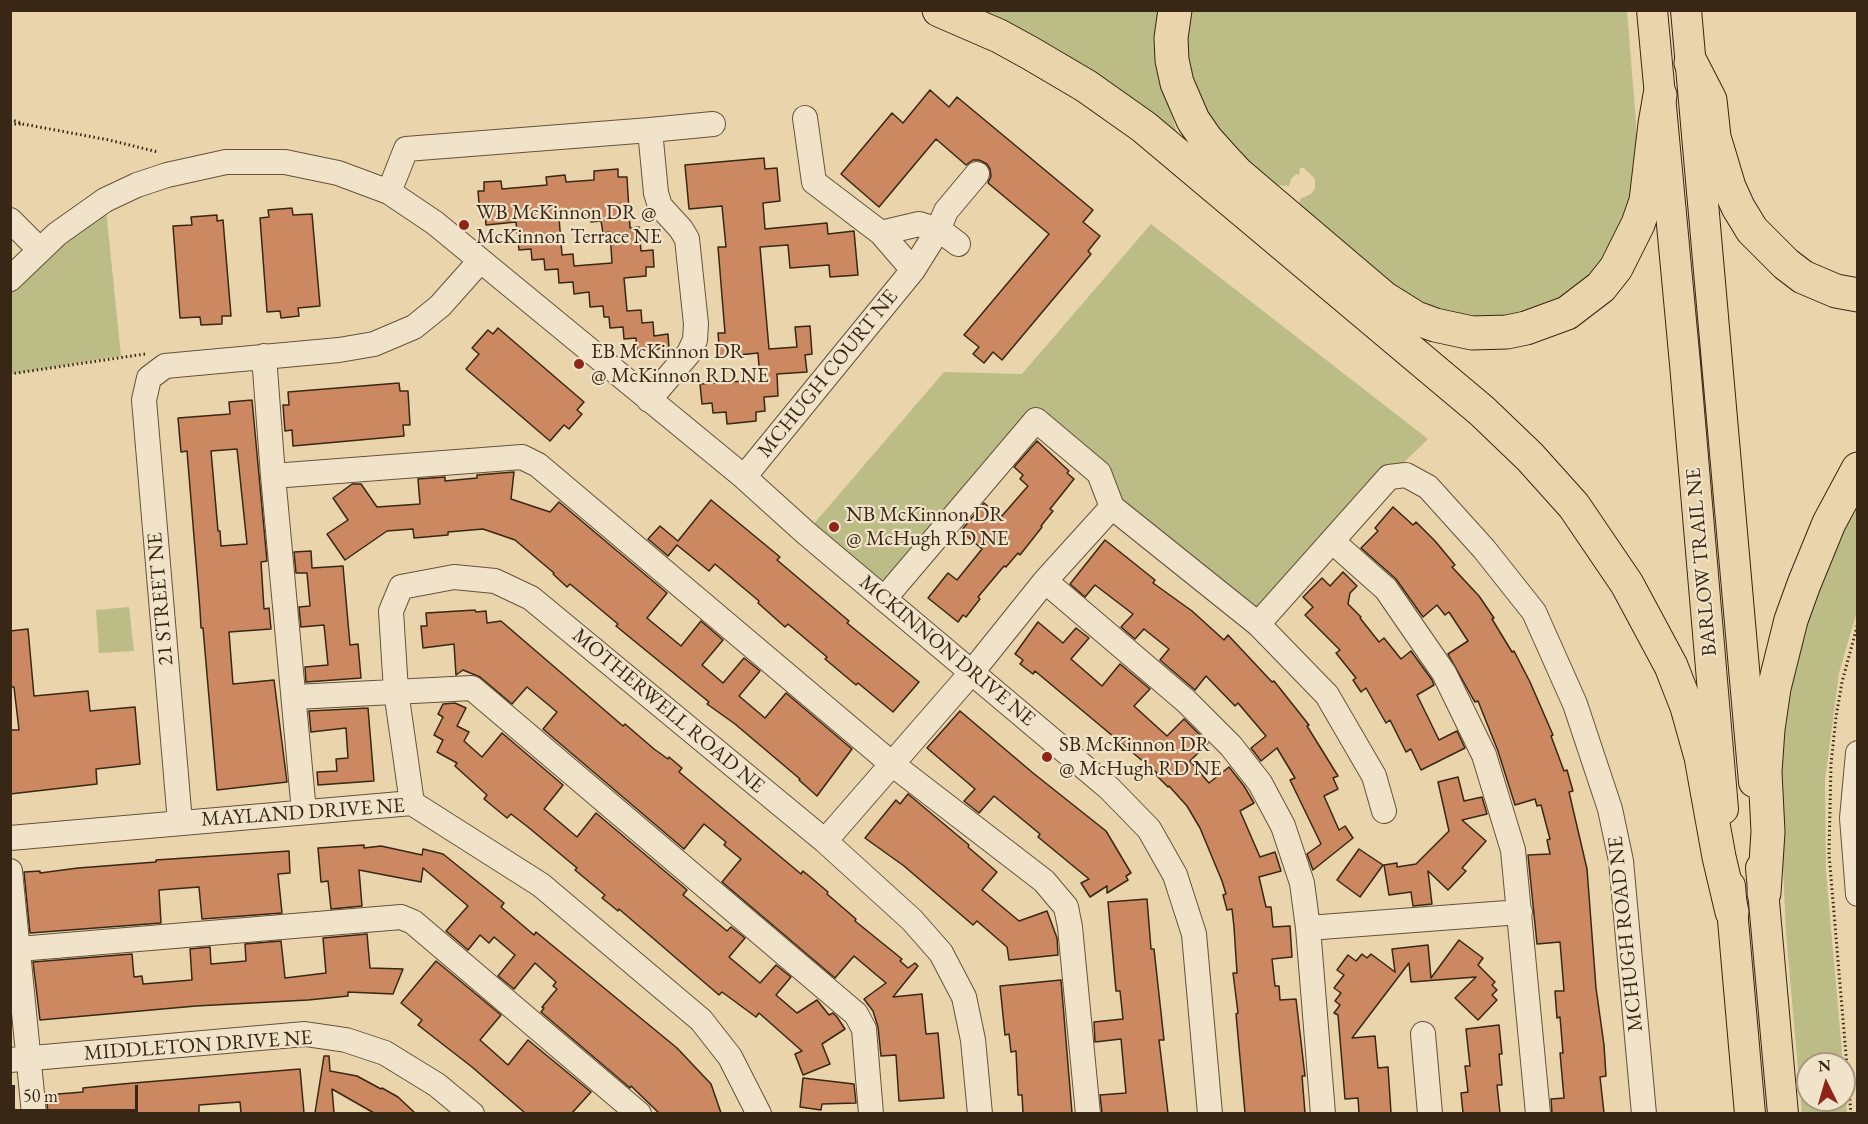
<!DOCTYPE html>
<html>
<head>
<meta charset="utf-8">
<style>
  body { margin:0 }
  #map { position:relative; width:1868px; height:1124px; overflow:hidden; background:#e9d4ac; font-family:"EB Garamond",serif }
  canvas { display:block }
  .frame { position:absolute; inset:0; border:12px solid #382714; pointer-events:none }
  .north { position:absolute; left:1796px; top:1052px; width:60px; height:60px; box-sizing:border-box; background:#f1e3c9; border:2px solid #a79881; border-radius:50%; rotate:355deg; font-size:16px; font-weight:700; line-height:24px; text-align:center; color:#382714 }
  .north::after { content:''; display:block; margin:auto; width:21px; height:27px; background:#8f2418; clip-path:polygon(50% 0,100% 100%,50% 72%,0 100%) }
  .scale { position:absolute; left:12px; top:1085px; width:126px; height:27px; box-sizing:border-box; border:3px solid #382714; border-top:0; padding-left:8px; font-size:18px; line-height:21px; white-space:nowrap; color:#382714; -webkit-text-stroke:4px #f1e3c9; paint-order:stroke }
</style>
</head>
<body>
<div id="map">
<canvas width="1868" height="1124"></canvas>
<div class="frame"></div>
<div class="north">N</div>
<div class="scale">50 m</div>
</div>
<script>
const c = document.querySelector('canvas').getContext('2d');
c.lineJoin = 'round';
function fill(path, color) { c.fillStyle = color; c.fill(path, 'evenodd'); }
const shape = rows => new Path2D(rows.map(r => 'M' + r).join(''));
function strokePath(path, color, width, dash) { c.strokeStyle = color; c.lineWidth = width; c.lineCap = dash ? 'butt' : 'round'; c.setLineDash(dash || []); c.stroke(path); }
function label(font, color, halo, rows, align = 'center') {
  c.font = font + ' "EB Garamond",serif'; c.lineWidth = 4.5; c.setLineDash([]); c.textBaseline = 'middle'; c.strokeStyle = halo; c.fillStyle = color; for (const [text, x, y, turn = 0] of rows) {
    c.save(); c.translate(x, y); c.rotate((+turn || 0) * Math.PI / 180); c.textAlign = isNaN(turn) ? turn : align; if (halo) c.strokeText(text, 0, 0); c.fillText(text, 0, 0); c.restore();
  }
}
fill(shape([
  [965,11,1161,11,1161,78,1176,130,1190,149],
  [1186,11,1627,11,1636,122,1637,157,1625,215,1607,256,1572,295,1529,315,1481,320,1419,308,1301,209,1299,204,1300,199,1311,194,1315,188,1315,179,1304,168,1300,168,1299,175,1296,174,1291,179,1289,186,1275,185,1227,144,1197,99,1183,39],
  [105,200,121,356,11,374,11,279],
  [1151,224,1428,439,1389,477,1258,624,1112,507,1099,473,1036,420,884,599,806,533,944,372,1022,374],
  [1857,496,1857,611,1839,673,1825,781,1826,871,1843,1064,1808,1064,1808,1100,1844,1100,1844,1076,1847,1113,1802,1114,1786,933,1781,823,1782,731,1798,653,1820,580],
  [129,607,134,651,99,653,96,610]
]), '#bbbc86');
const building = shape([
  [930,90,949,107,957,97,1093,210,1083,222,1100,236,1088,251,1091,254,1002,360,993,352,984,363,973,354,979,347,964,335,1049,234,988,183,991,176,990,169,987,164,979,160,973,160,966,165,936,139,879,207,841,174,892,113,903,123,930,90],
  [764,158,765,169,777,168,780,201,763,203,765,229,827,223,828,234,854,231,858,275,830,277,829,265,790,268,788,245,760,247,769,349,797,347,795,327,810,326,812,354,805,355,807,372,777,374,778,396,764,397,765,411,756,412,756,421,727,424,726,412,713,413,712,403,702,404,700,384,760,380,758,353,720,357,718,333,725,333,718,247,726,247,722,206,689,209,685,165,764,158],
  [618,169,618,177,627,177,630,228,639,227,641,251,653,250,654,267,646,267,646,276,624,278,627,311,641,310,642,323,653,322,654,336,668,334,669,348,637,351,636,338,624,339,623,327,610,328,609,317,604,317,603,306,590,307,589,292,574,294,573,282,559,283,558,269,545,270,544,259,532,260,531,249,519,250,516,222,486,225,485,215,480,216,478,191,484,191,484,182,501,181,502,189,547,185,546,177,565,175,566,182,594,180,594,171,618,169],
  [591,216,591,222,601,221,603,233,610,232,612,263,574,266,573,254,562,255,559,218,591,216],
  [292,208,293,215,312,214,320,306,298,308,299,316,281,318,280,311,267,312,260,218,269,217,268,210,292,208],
  [217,215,217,221,223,220,231,316,222,316,222,324,201,325,200,317,180,318,173,226,192,225,191,217,217,215],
  [498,328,584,402,577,410,582,414,569,429,564,425,550,441,466,369,479,354,472,348,488,330,493,334,498,328],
  [399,383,400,391,408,391,410,425,403,425,404,436,293,446,292,430,285,431,283,405,289,405,288,392,399,383],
  [252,400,267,561,261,562,264,609,269,608,271,629,229,632,233,684,274,680,287,782,217,790,203,628,201,628,200,610,187,451,181,452,178,418,230,414,229,402,252,400],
  [237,449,247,544,221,546,220,531,218,531,211,451,237,449],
  [1037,441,1069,471,1067,473,1074,479,1050,509,1053,511,1041,526,1042,527,1020,555,1018,553,1006,567,1004,566,978,597,980,599,966,617,963,615,958,622,928,598,948,573,957,580,982,549,961,531,984,503,1001,517,1028,486,1020,479,1023,475,1014,467,1037,441],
  [514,472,511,499,550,512,559,502,667,593,647,618,681,646,701,621,723,640,702,665,723,683,744,658,760,671,739,696,765,718,786,693,852,749,817,796,799,780,800,779,735,724,707,704,709,702,616,626,618,624,570,584,567,587,553,574,554,573,515,540,483,529,448,532,448,535,414,538,413,529,387,531,345,560,327,534,348,520,333,498,352,484,361,484,377,507,420,504,418,479,445,477,445,481,477,478,477,475,514,472],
  [711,500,780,557,777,560,849,621,847,623,919,682,893,712,858,683,856,685,825,659,827,657,788,624,785,627,758,603,759,601,715,564,709,571,677,545,668,556,648,539,660,526,678,541,711,500],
  [1393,507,1413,525,1416,522,1435,541,1455,565,1452,567,1479,596,1494,618,1492,619,1512,652,1514,651,1530,682,1553,735,1551,736,1564,771,1567,770,1573,791,1569,792,1587,869,1596,988,1604,1045,1606,1076,1600,1077,1604,1113,1552,1113,1551,1099,1564,1098,1560,1053,1563,1053,1560,1017,1557,1018,1555,991,1564,991,1560,942,1537,944,1528,855,1550,854,1547,840,1550,839,1541,805,1537,806,1535,799,1515,805,1498,751,1478,701,1475,702,1472,697,1448,654,1468,641,1449,612,1445,615,1437,605,1423,617,1396,579,1361,548,1378,531,1375,528,1393,507],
  [1105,540,1155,580,1153,583,1192,611,1224,640,1228,635,1272,682,1274,681,1309,725,1307,726,1338,776,1333,778,1338,789,1324,796,1339,830,1345,826,1353,838,1313,870,1307,854,1321,844,1290,780,1295,778,1277,748,1261,761,1251,748,1266,736,1238,703,1235,706,1206,676,1195,690,1160,660,1169,649,1144,629,1135,639,1121,627,1133,614,1095,585,1085,597,1070,584,1105,540],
  [311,551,312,568,343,566,350,645,358,644,361,678,306,682,305,667,328,665,324,625,301,627,299,607,310,606,307,573,296,573,294,552,311,551],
  [1343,572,1357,586,1350,593,1348,604,1361,617,1360,618,1379,642,1384,638,1401,659,1411,651,1432,680,1434,685,1417,695,1439,740,1457,731,1465,748,1421,770,1411,749,1406,752,1390,720,1386,723,1366,688,1361,692,1353,680,1356,678,1336,653,1340,650,1305,615,1313,607,1303,597,1322,578,1330,586,1343,572],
  [475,610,476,612,486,611,487,623,501,621,623,726,625,724,654,749,668,759,669,757,682,768,679,772,801,874,803,871,815,881,828,892,827,894,856,919,855,921,902,959,900,961,908,968,915,963,918,966,893,997,922,994,926,1034,938,1033,944,1098,899,1101,896,1055,881,1056,878,1027,873,1011,864,999,886,983,854,956,835,978,722,882,741,859,724,845,726,842,704,824,684,849,543,729,557,712,527,687,512,704,480,677,463,670,456,675,454,644,423,648,421,626,427,626,426,613,475,610],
  [1038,622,1063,643,1076,628,1089,638,1071,659,1102,686,1120,664,1150,689,1134,706,1167,736,1184,719,1208,743,1190,761,1209,783,1229,767,1244,786,1254,803,1240,811,1260,857,1275,852,1281,871,1259,877,1266,907,1271,907,1273,927,1290,926,1292,957,1272,959,1275,986,1279,986,1280,1000,1296,999,1305,1076,1302,1076,1305,1113,1245,1113,1236,1014,1238,1013,1233,973,1237,973,1234,927,1232,909,1227,910,1223,895,1226,894,1222,881,1200,828,1187,806,1169,786,1168,787,1156,775,1157,773,1035,671,1033,674,1020,664,1023,660,1015,654,1038,622],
  [28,629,34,696,88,691,90,711,135,707,140,764,96,769,97,784,10,794,10,730,19,730,14,687,10,687,10,631,28,629],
  [455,703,466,708,457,726,469,732,464,741,482,757,502,733,563,785,544,809,577,837,596,813,687,890,683,895,727,931,731,927,745,938,729,957,760,983,776,965,791,977,776,995,797,1013,817,1000,829,1015,833,1013,837,1017,845,1029,822,1044,830,1064,803,1075,795,1054,802,1051,759,1013,756,1017,722,992,719,995,619,909,618,911,602,898,605,895,575,870,577,868,528,827,511,814,507,818,484,799,487,795,455,766,457,763,437,752,443,740,434,735,443,717,438,714,443,704,455,703],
  [368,708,374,781,318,785,317,772,337,771,336,759,348,758,346,728,311,732,309,711,368,708],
  [960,711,1033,773,1106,831,1131,873,1126,876,1128,880,1107,893,1107,886,1090,897,1081,883,1089,879,1038,837,1040,834,994,796,979,813,964,801,975,789,927,748,960,711],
  [1458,777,1464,801,1482,797,1487,814,1462,820,1486,841,1462,868,1466,871,1448,890,1428,871,1432,904,1413,906,1411,892,1389,895,1384,865,1397,863,1397,867,1416,864,1449,831,1438,782,1458,777],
  [908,794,969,845,968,847,997,872,982,890,1019,921,1047,911,1057,938,1058,955,1009,960,1007,947,977,921,973,925,904,866,865,838,896,800,900,804,908,794],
  [364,845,364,848,381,846,422,855,423,849,443,854,504,903,501,907,534,935,536,932,677,1048,711,1084,721,1113,659,1113,631,1086,630,1088,541,1012,544,1008,542,1007,557,989,553,986,556,982,535,963,514,989,498,976,515,955,494,937,489,943,480,935,468,950,446,931,468,906,423,868,421,882,359,870,362,906,331,909,328,881,321,882,318,848,364,845],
  [1359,849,1383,865,1360,897,1337,880,1359,849],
  [289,851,290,873,278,874,282,913,202,919,199,887,159,890,161,923,30,933,24,872,40,871,40,873,78,868,156,862,156,860,289,851],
  [1147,899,1151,949,1154,949,1164,1040,1159,1040,1168,1113,1102,1113,1100,1095,1126,1093,1121,1039,1095,1042,1094,1022,1123,1019,1120,991,1116,991,1108,902,1147,899],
  [367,934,370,968,403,969,393,994,348,992,348,996,308,1000,196,1006,40,1020,33,962,132,954,134,977,142,976,143,984,192,980,190,949,210,947,211,964,246,961,245,944,281,941,285,978,326,973,323,938,367,934],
  [1459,940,1483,958,1478,965,1495,982,1492,985,1497,990,1492,995,1497,1000,1478,1020,1455,998,1476,977,1411,982,1409,963,1352,1038,1375,1036,1378,1068,1388,1067,1391,1113,1359,1113,1358,1098,1345,1099,1338,1015,1334,1013,1340,1005,1335,1001,1341,993,1334,988,1344,975,1337,970,1348,955,1356,961,1362,954,1367,958,1371,954,1395,972,1392,949,1428,945,1431,978,1459,940],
  [436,961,501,1015,480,1040,508,1065,528,1040,591,1092,572,1113,525,1113,472,1067,418,1025,422,1020,401,1003,436,961],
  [1061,980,1072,1113,1023,1113,1022,1095,1018,1095,1016,1051,1011,1052,1009,1034,1005,1035,1000,986,1061,980],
  [1499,1025,1502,1054,1499,1054,1502,1085,1497,1085,1500,1113,1463,1113,1461,1093,1468,1092,1465,1066,1470,1066,1466,1029,1499,1025],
  [324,1056,329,1056,330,1071,357,1076,381,1089,382,1088,398,1097,415,1113,374,1113,332,1089,334,1113,315,1113,324,1056],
  [300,1069,304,1113,241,1113,240,1102,199,1105,199,1113,48,1113,46,1095,83,1092,83,1088,122,1084,300,1069],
  [803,1078,854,1084,856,1103,822,1104,821,1110,800,1107,803,1078]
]);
fill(building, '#cc8861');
strokePath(building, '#382714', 1.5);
const minor = shape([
  [805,118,814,182,881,233,919,224,941,231,958,244],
  [650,130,713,124],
  [389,192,406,149,650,130,656,193,660,206,681,229,687,239,696,324,695,340,689,353,649,400],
  [10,220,40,250],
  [881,233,913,270],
  [10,279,57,234,105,200,137,185,167,175,226,162,285,162,338,173,389,192,435,223,744,477,806,533,1109,788,1149,829,1175,875,1194,934,1210,1114],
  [264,356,273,476,304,812],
  [273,476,522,457,538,465,892,764,1044,881,1066,907,1070,927,1088,1114],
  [744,477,913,270,938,230,946,211,977,174],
  [1332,541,1386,589,1444,673,1484,755,1513,850,1538,1114],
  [1045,581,1186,701,1231,746,1260,783,1283,826,1302,883,1308,928,1323,1114],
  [884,599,1036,420,1099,473,1112,507],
  [1258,624,1327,695,1374,776,1384,811],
  [295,697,472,688,856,1014,864,1029,871,1114],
  [1858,753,1852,818,1858,894],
  [412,803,396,691,391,611,401,587,454,577,495,581,531,598,825,841,912,920,941,953,964,997,973,1040,980,1114],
  [180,822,144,400,149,378,165,366,339,350,374,344,414,327,440,306,480,261],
  [10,838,412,803,541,885,701,1020,730,1057,759,1114],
  [825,841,972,672,1045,581,1112,507,1258,624,1389,477,1406,475,1428,487,1484,549,1534,612,1575,704,1610,809,1621,861,1644,1114],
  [10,871,34,1114],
  [1308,928,1520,912],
  [19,949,401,917,413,922,639,1114],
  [1423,1034,1430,1114],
  [10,1060,305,1034,346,1040,385,1053,437,1085,472,1114]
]);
const major = shape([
  [1652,10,1685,364,1723,809],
  [1686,10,1754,782],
  [1761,868,1783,1114],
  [1730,886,1750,1114]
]);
const highway = shape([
  [939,10,999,36,1030,53,1086,86,1144,127,1482,411,1530,457,1574,506,1627,584,1671,666,1687,707,1701,757,1719,857,1732,912],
  [1175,10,1171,38,1172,60,1177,83,1193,120,1206,139,1223,158,1237,173,1384,298,1416,318,1435,325,1472,333,1507,332,1526,328,1567,313,1601,287,1616,268,1638,224,1646,201,1655,124,1660,95],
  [1691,63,1710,100,1714,137,1729,187,1738,207,1752,230,1786,264,1803,277,1836,291,1858,295],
  [1764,893,1768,832,1765,772,1768,729,1774,688,1791,620,1804,584,1829,523,1858,469]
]);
strokePath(minor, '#64523a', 26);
strokePath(major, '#382714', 32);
strokePath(highway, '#382714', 35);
strokePath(shape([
  [10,119,23,124,109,140,158,152],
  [10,124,21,124],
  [10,374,145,354],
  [1851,1114,1829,854,1831,764,1836,717,1842,682,1858,623]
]), '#382714', 3, [1.5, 3]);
strokePath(minor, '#f1e3c9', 24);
strokePath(major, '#e9d4ac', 30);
strokePath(highway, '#e9d4ac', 33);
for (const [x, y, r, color] of [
  [464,225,6,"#8f2418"],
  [579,364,6,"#8f2418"],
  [834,527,6,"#8f2418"],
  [1047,757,6,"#8f2418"]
]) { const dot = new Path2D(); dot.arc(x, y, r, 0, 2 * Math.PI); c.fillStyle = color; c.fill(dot); strokePath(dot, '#f1e3c9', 2); }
label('21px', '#382714', '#f1e3c9', [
  ["WB McKinnon DR @",476,213],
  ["McKinnon Terrace NE",476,237],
  ["EB McKinnon DR",591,352],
  ["@ McKinnon RD NE",591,376],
  ["NB McKinnon DR",846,515],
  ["@ McHugh RD NE",846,539],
  ["SB McKinnon DR",1059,745],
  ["@ McHugh RD NE",1059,769]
], 'left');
label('21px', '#382714', '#f1e3c9', [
  ["MCHUGH COURT NE",828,374,-51],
  ["BARLOW TRAIL NE",1702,562,-95],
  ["21 STREET NE",161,599,-95],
  ["MCKINNON DRIVE NE",947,651,40],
  ["MOTHERWELL ROAD NE",668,711,40],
  ["MAYLAND DRIVE NE",303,813,-4],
  ["MCHUGH ROAD NE",1626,934,-96],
  ["MIDDLETON DRIVE NE",198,1046,-4]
]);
</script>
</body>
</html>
